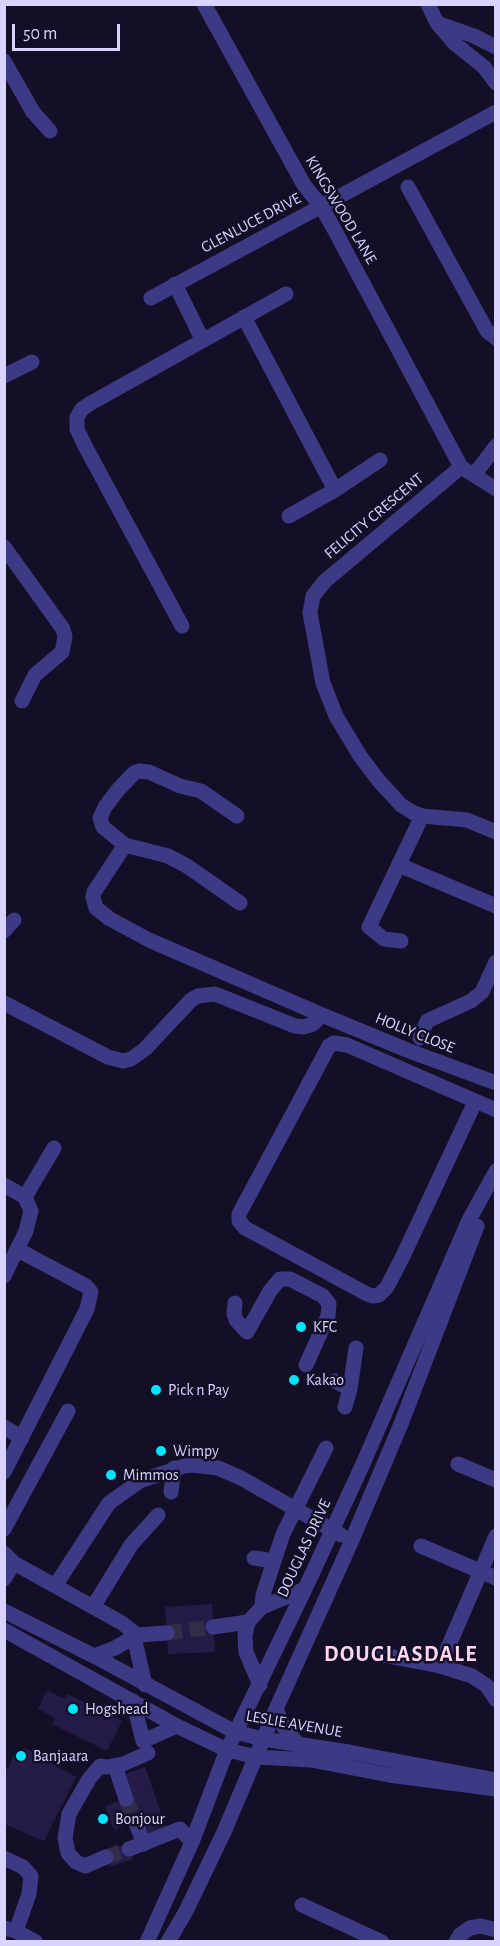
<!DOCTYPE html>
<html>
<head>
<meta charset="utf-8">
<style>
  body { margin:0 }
  #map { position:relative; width:500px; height:1946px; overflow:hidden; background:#130f26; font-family:"Alegreya Sans",sans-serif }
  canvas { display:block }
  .frame { position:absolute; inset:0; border:6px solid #d9d4ff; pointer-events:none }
  .scale { position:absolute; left:12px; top:24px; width:108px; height:27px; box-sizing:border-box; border:3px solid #d9d4ff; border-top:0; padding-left:8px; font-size:18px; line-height:21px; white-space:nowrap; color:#d9d4ff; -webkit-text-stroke:4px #130f26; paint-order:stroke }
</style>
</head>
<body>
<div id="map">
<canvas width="500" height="1946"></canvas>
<div class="frame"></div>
<div class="scale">50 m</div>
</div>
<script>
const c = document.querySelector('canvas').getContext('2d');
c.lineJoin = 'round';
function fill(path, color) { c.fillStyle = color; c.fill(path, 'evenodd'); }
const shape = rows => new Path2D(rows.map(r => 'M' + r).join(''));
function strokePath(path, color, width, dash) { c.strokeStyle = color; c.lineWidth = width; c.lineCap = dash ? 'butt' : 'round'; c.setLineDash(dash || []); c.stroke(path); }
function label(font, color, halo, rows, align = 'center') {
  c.font = font + ' "Alegreya Sans",sans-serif'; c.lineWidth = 5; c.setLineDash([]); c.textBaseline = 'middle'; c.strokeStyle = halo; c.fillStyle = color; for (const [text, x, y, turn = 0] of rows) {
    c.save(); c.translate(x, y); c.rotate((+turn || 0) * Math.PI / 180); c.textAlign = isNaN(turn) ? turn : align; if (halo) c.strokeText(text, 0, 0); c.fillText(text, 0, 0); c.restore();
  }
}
fill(shape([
  [212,1604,215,1652,168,1654,165,1607],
  [47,1690,65,1699,68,1694,122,1721,107,1751,52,1724,55,1718,38,1709],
  [25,1748,76,1777,44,1841,4,1824,4,1770,9,1768,15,1751],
  [145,1767,166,1827,146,1835,140,1820,114,1830,105,1806,131,1797,123,1775],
  [127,1844,133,1859,110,1867,104,1852]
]), '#241b47');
strokePath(shape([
  [167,1633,213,1627],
  [126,1799,135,1821],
  [106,1857,129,1849]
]), '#312d47', 15, [15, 8]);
strokePath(shape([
  [204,4,304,185,321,206,334,229,461,467,496,489],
  [428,4,437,23,454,43,484,67,496,83],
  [437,23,474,36,496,47],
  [4,61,33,112,50,131],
  [408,187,487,331,496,338],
  [175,284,202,339],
  [151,298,496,112],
  [244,317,335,490,380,460],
  [4,376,32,362],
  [461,467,325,581,313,596,310,613,323,683,336,716,360,756,379,781,401,805,412,812,422,816,467,820,496,832],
  [474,475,496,446],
  [289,516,335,490],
  [4,547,63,629,65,637,62,652,35,675,22,701],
  [182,626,84,444,77,429,77,417,82,409,91,403,286,294],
  [237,816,201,791,180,786,149,772,139,771,134,773,117,791,105,807,100,818,103,827,125,845,168,856,187,866,240,903],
  [125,845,94,892,93,897,96,908,110,919,149,940,322,1015,412,1052,496,1083],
  [399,865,496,906],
  [4,931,14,920],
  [401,941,384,939,369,927,422,816],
  [4,1003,108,1057,123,1061,131,1059,145,1049,191,1000,198,996,215,994,295,1026,303,1027,313,1024,322,1015],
  [420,1038,427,1021,471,1001,482,992,496,962],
  [475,1102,403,1256,387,1287,379,1295,373,1296,367,1294,245,1228,239,1221,239,1214,329,1046,334,1043,347,1045,496,1110],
  [4,1185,25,1197,31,1211,26,1231,4,1276],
  [25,1197,54,1148],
  [235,1303,234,1314,236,1320,247,1332,270,1291,280,1279,290,1279,323,1296,329,1304,328,1316,306,1365],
  [335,1381,350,1389],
  [345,1407,350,1389,356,1348],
  [4,1427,22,1438],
  [458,1464,496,1480],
  [4,1472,87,1309,91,1292,86,1286,18,1250],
  [171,1492,174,1468],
  [4,1529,68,1411],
  [421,1546,496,1578],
  [4,1553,14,1563,93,1607,131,1545,158,1515],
  [254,1558,274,1561,283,1534,326,1448],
  [4,1579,14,1563],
  [55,1586,109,1503,140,1481,184,1466,193,1465,218,1468,241,1478,341,1535],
  [93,1607,122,1623,137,1635],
  [262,1607,263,1595,274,1561],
  [4,1611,94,1656,235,1732,263,1739,349,1752,496,1780],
  [213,1627,248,1622],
  [4,1630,177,1726,227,1750,257,1757,311,1760,389,1775,496,1789],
  [134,1637,145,1685],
  [377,1654,440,1666,472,1676,487,1686,496,1700],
  [94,1656,115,1648,137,1635,167,1633],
  [440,1666,496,1536],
  [260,1685,246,1652,245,1636,248,1622,262,1607,305,1589],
  [133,1701,143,1741,177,1726],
  [276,1709,283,1726,298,1744],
  [115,1766,126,1799],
  [135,1821,144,1844],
  [129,1849,180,1829,192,1842],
  [106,1857,85,1866,76,1862,68,1853,65,1838,69,1814,89,1779,100,1766,107,1767,123,1764,148,1753],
  [4,1858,23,1867,31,1876,29,1894,16,1931],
  [302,1905,382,1942],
  [4,1928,16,1931,36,1942],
  [147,1942,192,1842,227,1750,305,1589,362,1466,469,1220,496,1171],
  [168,1942,186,1911,224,1832,276,1709,352,1540,401,1424,477,1226],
  [456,1942,460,1935,470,1928,481,1926,496,1930]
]), '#3d3a85', 15);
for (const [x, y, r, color] of [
  [301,1327,6,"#00e5ff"],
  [294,1380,6,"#00e5ff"],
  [156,1390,6,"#00e5ff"],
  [161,1451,6,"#00e5ff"],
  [111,1475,6,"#00e5ff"],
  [73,1709,6,"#00e5ff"],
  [21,1756,6,"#00e5ff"],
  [103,1819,6,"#00e5ff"]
]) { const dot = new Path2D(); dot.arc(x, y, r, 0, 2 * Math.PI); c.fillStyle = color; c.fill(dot); strokePath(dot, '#130f26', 2); }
label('16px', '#d9d4ff', '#130f26', [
  ["KINGSWOOD LANE",341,210,59],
  ["GLENLUCE DRIVE",251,223,-28],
  ["FELICITY CRESCENT",374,516,-40],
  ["HOLLY CLOSE",415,1033,22],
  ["DOUGLAS DRIVE",304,1548,-65],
  ["LESLIE AVENUE",294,1724,10]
]);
label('16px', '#d9d4ff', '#130f26', [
  ["KFC",313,1327],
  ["Kakao",306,1380],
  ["Pick n Pay",168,1390],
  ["Wimpy",173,1451],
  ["Mimmos",123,1475],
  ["Hogshead",85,1709],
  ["Banjaara",33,1756],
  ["Bonjour",115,1819]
], 'left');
c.letterSpacing = '1.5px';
label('bold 22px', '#ffd6f0', '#130f26', [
  ["DOUGLASDALE",401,1654]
]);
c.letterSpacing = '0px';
</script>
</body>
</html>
